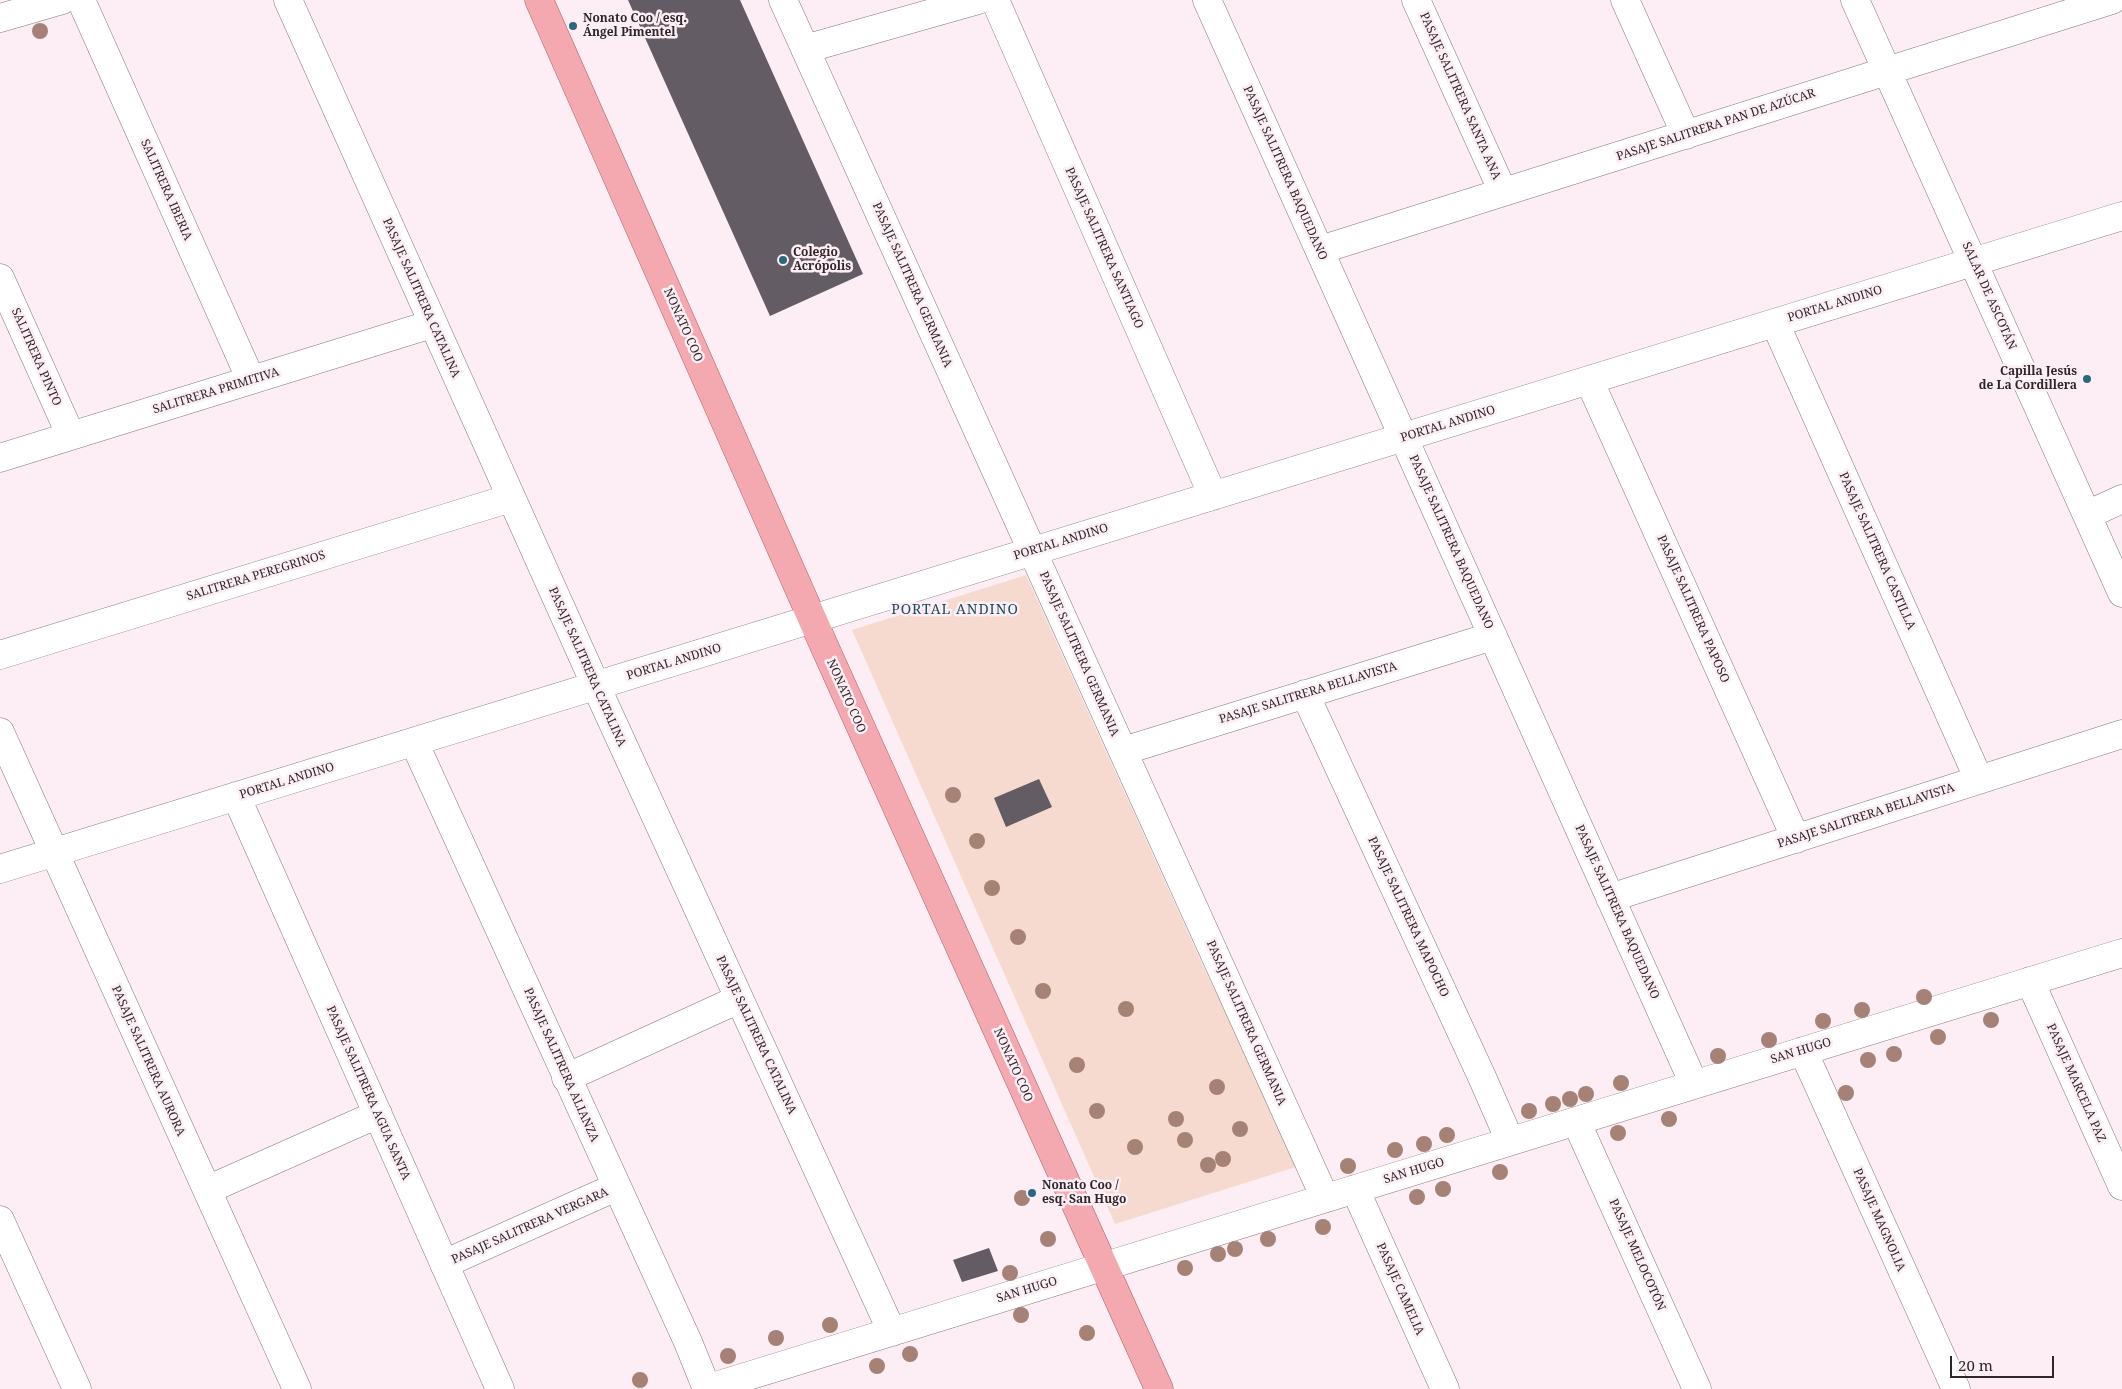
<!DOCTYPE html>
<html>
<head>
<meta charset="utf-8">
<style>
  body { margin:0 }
  #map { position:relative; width:2122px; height:1389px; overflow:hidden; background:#fceef4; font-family:"Noto Serif",serif }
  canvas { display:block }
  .scale { position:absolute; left:1950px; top:1356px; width:104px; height:22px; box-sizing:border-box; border:2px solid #2d272a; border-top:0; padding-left:6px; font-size:15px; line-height:18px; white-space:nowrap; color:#2d272a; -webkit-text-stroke:4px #fceef4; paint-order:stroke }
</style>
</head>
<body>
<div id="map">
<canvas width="2122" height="1389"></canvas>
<div class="scale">20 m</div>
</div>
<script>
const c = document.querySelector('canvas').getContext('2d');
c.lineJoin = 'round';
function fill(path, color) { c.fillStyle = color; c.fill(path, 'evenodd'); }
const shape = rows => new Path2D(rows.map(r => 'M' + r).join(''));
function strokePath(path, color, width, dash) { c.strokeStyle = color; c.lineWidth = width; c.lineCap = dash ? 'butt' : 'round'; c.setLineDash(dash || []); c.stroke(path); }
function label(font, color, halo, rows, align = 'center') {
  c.font = font + ' "Noto Serif",serif'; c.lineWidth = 5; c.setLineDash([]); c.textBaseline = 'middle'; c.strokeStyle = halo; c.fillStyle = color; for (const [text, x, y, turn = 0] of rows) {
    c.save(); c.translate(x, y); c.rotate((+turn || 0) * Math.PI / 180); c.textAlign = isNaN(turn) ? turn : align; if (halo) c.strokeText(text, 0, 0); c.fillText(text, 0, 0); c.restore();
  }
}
fill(shape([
  [1026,575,1200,959,1299,1166,1115,1224,852,630]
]), '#f6dad0');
fill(shape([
  [628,0,740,0,863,274,770,316],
  [1039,779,1052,807,1006,827,994,798],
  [989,1248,998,1271,962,1282,953,1260]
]), '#645c65');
const minor = shape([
  [81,0,251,380],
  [288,0,596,686,892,1332],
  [783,0,1325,1198],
  [995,0,1213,496],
  [1207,0,1694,1084],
  [1416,0,1503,192],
  [1625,0,1686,135],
  [1855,0,2122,593],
  [0,18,62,0],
  [805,49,978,0],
  [1320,250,2112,0],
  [0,278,71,436],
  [1775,323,1979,780],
  [1589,380,1796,839],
  [0,458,432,324],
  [2087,515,2122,499],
  [0,655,511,498],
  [1305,694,1482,1077,1510,1141],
  [0,732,297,1389],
  [414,742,688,1342,707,1389],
  [1123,751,1493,636],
  [236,796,500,1389],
  [0,869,2122,216],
  [1610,898,2122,734],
  [2030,981,2122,1186],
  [1803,1051,1956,1389],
  [566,1078,739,999],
  [1576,1121,1697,1389],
  [1355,1189,1445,1389],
  [207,1190,378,1114],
  [0,1220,77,1389],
  [444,1264,616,1187],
  [706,1389,2122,953]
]);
const major = shape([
  [539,0,826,650,1159,1389]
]);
strokePath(minor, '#84777c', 29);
strokePath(major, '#aa565f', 29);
strokePath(minor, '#fff', 28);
strokePath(major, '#f4a9b0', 28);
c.fillStyle = '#a68176';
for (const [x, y] of [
  [40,31],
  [953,795],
  [977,841],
  [992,888],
  [1018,937],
  [1043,991],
  [1924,997],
  [1126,1009],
  [1862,1010],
  [1991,1020],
  [1823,1021],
  [1938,1037],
  [1769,1040],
  [1894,1054],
  [1718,1056],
  [1868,1060],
  [1077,1065],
  [1621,1083],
  [1217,1087],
  [1846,1093],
  [1586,1094],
  [1570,1099],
  [1553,1104],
  [1097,1111],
  [1529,1111],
  [1176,1119],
  [1669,1119],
  [1240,1129],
  [1618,1133],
  [1447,1135],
  [1185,1140],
  [1424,1144],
  [1135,1147],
  [1395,1150],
  [1223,1159],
  [1208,1165],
  [1348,1166],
  [1500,1172],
  [1443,1189],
  [1417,1197],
  [1022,1198],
  [1323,1227],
  [1048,1239],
  [1268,1239],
  [1235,1249],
  [1218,1254],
  [1185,1268],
  [1010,1273],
  [1021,1315],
  [830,1325],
  [1087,1333],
  [776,1338],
  [910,1354],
  [728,1356],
  [877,1366],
  [640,1380]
]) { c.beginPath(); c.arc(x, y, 8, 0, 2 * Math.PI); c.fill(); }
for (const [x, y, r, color] of [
  [573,26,5,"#29697e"],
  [783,260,5,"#29697e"],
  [2087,379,5,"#29697e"],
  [1032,1193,5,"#29697e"]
]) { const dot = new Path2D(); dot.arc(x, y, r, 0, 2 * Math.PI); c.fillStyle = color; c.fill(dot); strokePath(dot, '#fceef4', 2); }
label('bold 12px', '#2d272a', '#fceef4', [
  ["Nonato Coo / esq.",583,19],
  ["Ángel Pimentel",583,33],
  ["Colegio",793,253],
  ["Acrópolis",793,267],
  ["Capilla Jesús",2077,372,"right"],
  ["de La Cordillera",2077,386,"right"],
  ["Nonato Coo /",1042,1186],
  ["esq. San Hugo",1042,1200]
], 'left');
label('12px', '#2d272a', '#fceef4', [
  ["PASAJE SALITRERA SANTA ANA",1460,96,66],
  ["PASAJE SALITRERA PAN DE AZÚCAR",1716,125,-18],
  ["PASAJE SALITRERA BAQUEDANO",1285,173,66],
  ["SALITRERA IBERIA",166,190,66],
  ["PASAJE SALITRERA SANTIAGO",1104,248,66],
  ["PASAJE SALITRERA GERMANIA",912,285,66],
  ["SALAR DE ASCOTÁN",1989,296,66],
  ["PASAJE SALITRERA CATALINA",421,298,66],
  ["PORTAL ANDINO",1835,304,-17],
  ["NONATO COO",683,325,66],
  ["SALITRERA PINTO",36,357,66],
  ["SALITRERA PRIMITIVA",216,391,-17],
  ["PORTAL ANDINO",1448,424,-17],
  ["PORTAL ANDINO",1061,542,-17],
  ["PASAJE SALITRERA BAQUEDANO",1451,542,66],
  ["PASAJE SALITRERA CASTILLA",1877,551,66],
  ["SALITRERA PEREGRINOS",256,576,-17],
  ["PASAJE SALITRERA PAPOSO",1693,609,66],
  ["PASAJE SALITRERA GERMANIA",1079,654,66],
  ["PORTAL ANDINO",674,662,-17],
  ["PASAJE SALITRERA CATALINA",587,667,66],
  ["PASAJE SALITRERA BELLAVISTA",1308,693,-17],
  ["NONATO COO",846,696,66],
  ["PORTAL ANDINO",287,781,-17],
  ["PASAJE SALITRERA BELLAVISTA",1866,816,-18],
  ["PASAJE SALITRERA BAQUEDANO",1617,912,66],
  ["PASAJE SALITRERA MAPOCHO",1408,917,65],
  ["PASAJE SALITRERA GERMANIA",1246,1023,66],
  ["PASAJE SALITRERA CATALINA",756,1035,65],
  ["SAN HUGO",1801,1051,-17],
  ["PASAJE SALITRERA AURORA",148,1061,66],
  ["PASAJE SALITRERA ALIANZA",561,1065,66],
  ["NONATO COO",1013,1065,66],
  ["PASAJE MARCELA PAZ",2076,1083,66],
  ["PASAJE SALITRERA AGUA SANTA",368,1093,66],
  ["SAN HUGO",1414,1171,-17],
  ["PASAJE MAGNOLIA",1879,1220,66],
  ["PASAJE SALITRERA VERGARA",530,1226,-24],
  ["PASAJE MELOCOTÓN",1637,1255,66],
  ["PASAJE CAMELIA",1400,1289,66],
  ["SAN HUGO",1027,1290,-17]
]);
c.letterSpacing = '1px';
label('14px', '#1b4e5e', '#fceef4', [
  ["PORTAL ANDINO",955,610]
]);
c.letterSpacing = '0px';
</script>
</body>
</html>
